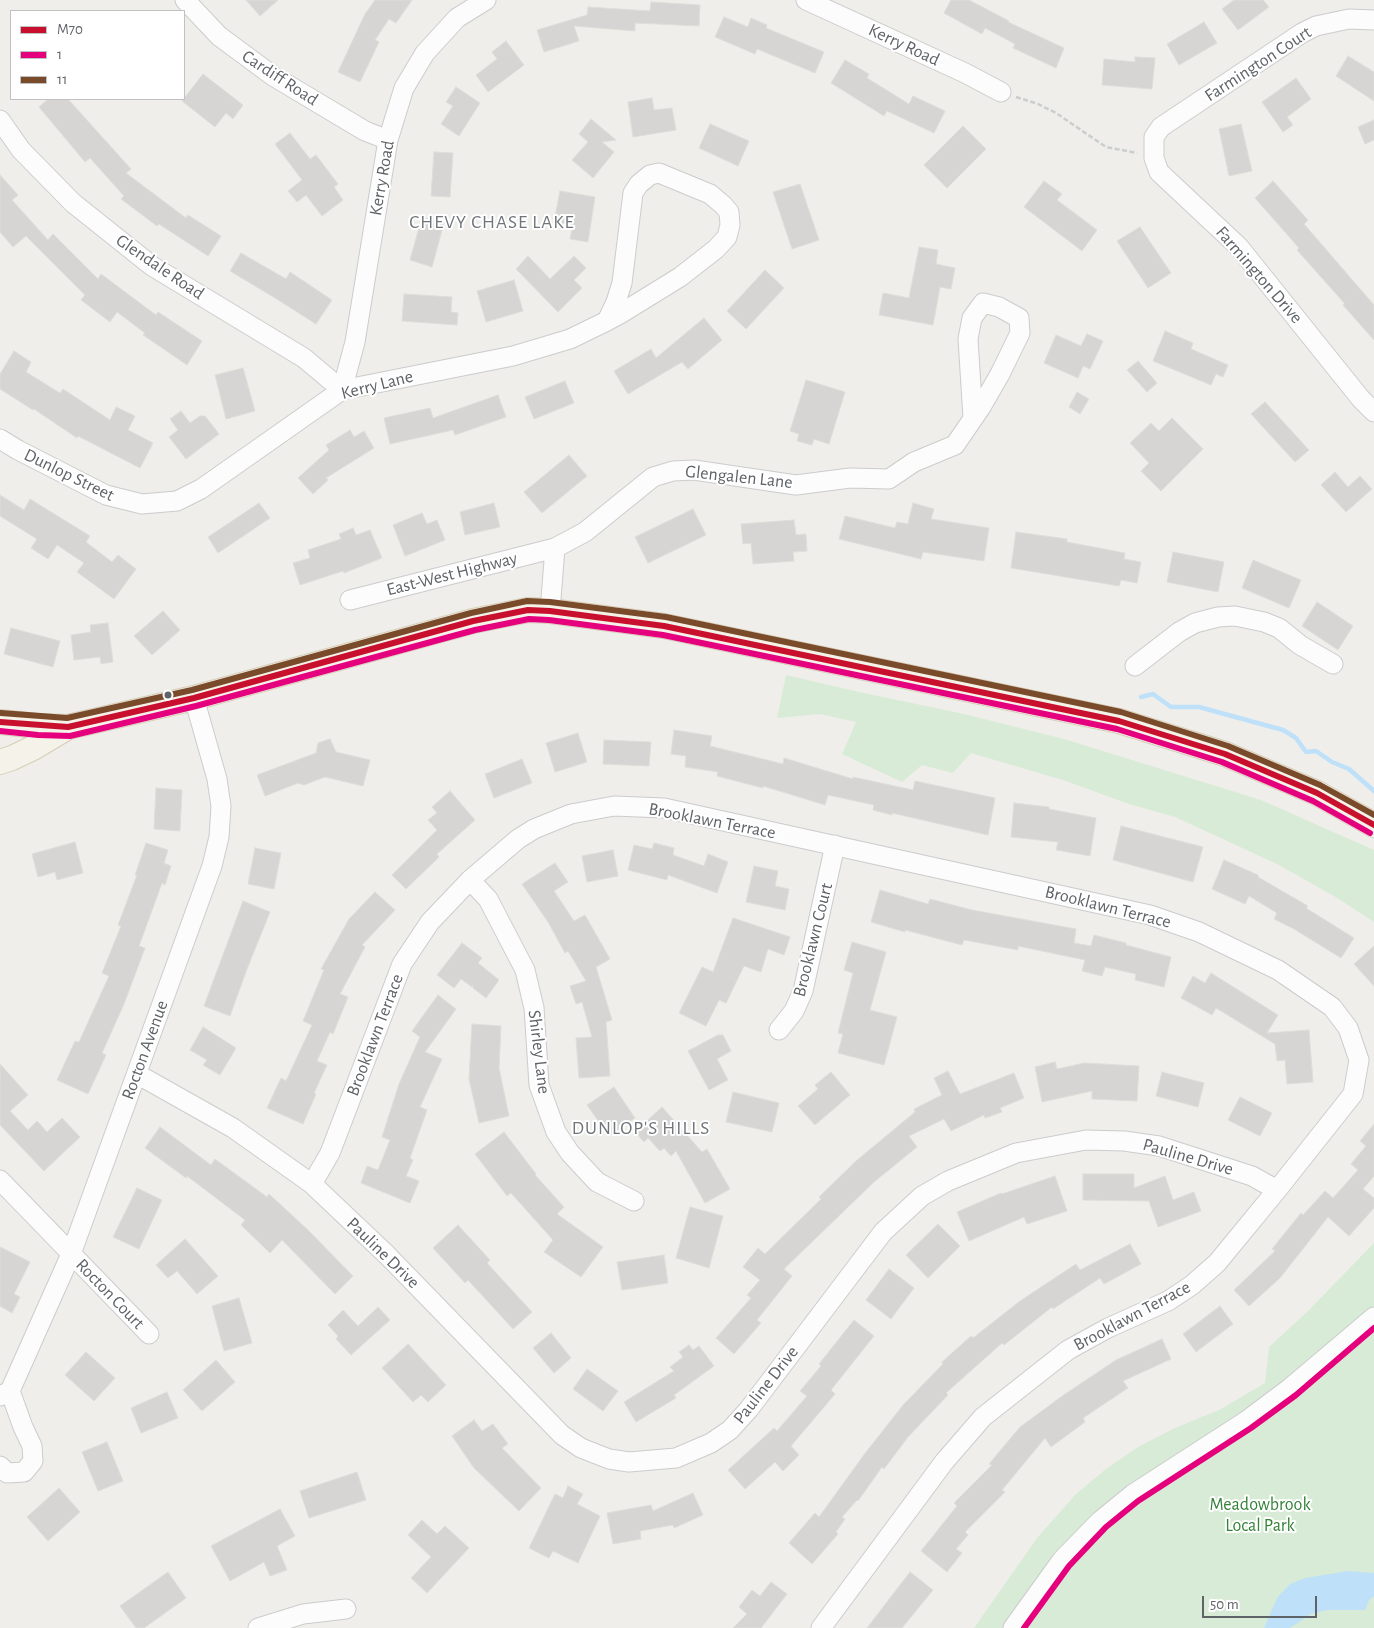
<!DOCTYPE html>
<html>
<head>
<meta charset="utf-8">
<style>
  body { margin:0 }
  #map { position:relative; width:1374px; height:1628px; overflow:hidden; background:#efeeea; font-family:"Alegreya Sans",sans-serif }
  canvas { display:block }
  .legend { position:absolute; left:10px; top:10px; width:175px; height:90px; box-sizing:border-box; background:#fff; border:1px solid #bfc1c3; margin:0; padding:6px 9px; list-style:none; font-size:15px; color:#5f6368 }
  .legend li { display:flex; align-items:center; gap:10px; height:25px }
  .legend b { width:25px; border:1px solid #bfc1c3 }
  .scale { position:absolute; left:1202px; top:1596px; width:115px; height:22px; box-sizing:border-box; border:2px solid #5f6368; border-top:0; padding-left:6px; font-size:15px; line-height:18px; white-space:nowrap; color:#5f6368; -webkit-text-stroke:4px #fff; paint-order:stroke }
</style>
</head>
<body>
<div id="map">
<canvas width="1374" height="1628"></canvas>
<ul class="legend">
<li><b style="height:6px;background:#c8102e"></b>M70</li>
<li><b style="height:6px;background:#e5007d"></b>1</li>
<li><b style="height:6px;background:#7a4b2a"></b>11</li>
</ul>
<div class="scale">50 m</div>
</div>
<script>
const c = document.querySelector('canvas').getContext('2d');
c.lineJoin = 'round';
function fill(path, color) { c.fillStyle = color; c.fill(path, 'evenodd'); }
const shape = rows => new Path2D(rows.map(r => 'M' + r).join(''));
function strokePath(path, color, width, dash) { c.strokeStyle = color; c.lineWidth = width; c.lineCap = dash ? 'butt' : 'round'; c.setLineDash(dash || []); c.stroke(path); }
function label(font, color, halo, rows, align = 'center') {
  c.font = font + ' "Alegreya Sans",sans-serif'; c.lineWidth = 4; c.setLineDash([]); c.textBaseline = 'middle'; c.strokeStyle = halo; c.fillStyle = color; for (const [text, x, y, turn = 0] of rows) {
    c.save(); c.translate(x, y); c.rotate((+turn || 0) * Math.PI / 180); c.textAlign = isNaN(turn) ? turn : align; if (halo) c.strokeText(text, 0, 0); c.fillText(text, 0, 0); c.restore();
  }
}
fill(shape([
  [786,675,859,692,964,714,1064,739,1261,800,1374,850,1374,922,1334,896,1277,864,1175,817,1126,803,1066,781,971,753,953,773,922,765,902,782,842,754,856,722,820,714,777,718],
  [1374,1243,1374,1628,974,1628,1037,1538,1076,1494,1106,1469,1138,1447,1173,1429,1221,1409,1265,1383,1269,1347,1307,1312]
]), '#d8ebd6');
fill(shape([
  [1348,1571,1374,1573,1374,1596,1369,1600,1365,1610,1327,1610,1311,1614,1290,1628,1264,1628,1277,1598,1290,1584,1305,1578]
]), '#bfe0f9');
strokePath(shape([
  [1141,697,1153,694,1171,707,1199,707,1283,730,1296,738,1306,752,1316,751,1332,762,1349,769,1374,791]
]), '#bfe0f9', 4.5);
const building = shape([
  [246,0,278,0,260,16,246,0],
  [375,0,412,0,396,23,389,19,375,40,379,42,360,82,338,72,365,14,375,0],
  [951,0,969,0,1009,21,1008,22,1064,48,1056,68,1013,48,1015,44,985,28,982,34,944,13,951,0],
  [1234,0,1263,0,1269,7,1238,30,1222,9,1234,0],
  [651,2,700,5,699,26,635,23,635,31,574,26,579,41,544,52,537,30,587,15,588,7,650,11,651,2],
  [724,17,748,27,751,18,767,25,766,28,824,52,815,73,757,49,755,54,715,37,724,17],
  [1204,22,1217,43,1179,65,1167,44,1204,22],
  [506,41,524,65,488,92,476,75,497,59,492,52,506,41],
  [1348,56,1374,72,1374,101,1336,76,1348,56],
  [1135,57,1155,58,1152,89,1102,85,1104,59,1135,62,1135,57],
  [845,60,869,74,867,78,909,104,913,96,945,111,934,133,887,111,884,116,831,83,845,60],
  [203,74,243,105,233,119,226,113,215,127,182,101,203,74],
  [1296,78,1311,99,1287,117,1293,125,1283,132,1262,102,1296,78],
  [456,87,480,103,459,136,441,124,453,106,446,102,456,87],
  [652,98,654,110,672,108,676,130,633,137,628,102,652,98],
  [48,99,68,99,131,169,126,173,186,218,188,215,221,236,208,256,159,224,157,226,121,199,124,196,90,158,85,162,39,107,48,99],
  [591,119,616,140,602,142,614,152,593,178,572,160,588,142,579,134,591,119],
  [1374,120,1374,140,1365,144,1358,127,1374,120],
  [710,124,749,141,738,166,699,148,710,124],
  [1241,124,1252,171,1229,176,1219,129,1241,124],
  [963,126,986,149,947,188,924,165,963,126],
  [290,133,310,159,316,155,338,184,334,187,343,200,322,216,306,195,297,202,288,191,302,180,275,144,290,133],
  [434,152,453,153,450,197,431,196,434,152],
  [0,175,18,195,12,200,48,240,53,234,98,279,101,274,156,315,158,312,202,341,187,365,143,335,145,333,117,312,110,322,81,300,85,295,26,236,13,247,0,232,0,175],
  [1044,181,1062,194,1057,200,1097,230,1082,251,1024,207,1044,181],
  [1273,181,1308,220,1304,224,1374,305,1374,340,1343,305,1345,304,1297,250,1299,248,1255,198,1273,181],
  [800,184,819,240,792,249,773,192,800,184],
  [560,191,595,197,588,242,570,239,573,225,554,222,560,191],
  [422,217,444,223,432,267,410,260,422,217],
  [1140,227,1171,273,1148,288,1117,241,1140,227],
  [919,247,938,250,936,264,955,268,951,289,940,287,933,325,879,315,883,293,909,298,919,247],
  [241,253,286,279,290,272,332,300,316,324,275,298,230,271,241,253],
  [528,256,550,279,574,256,586,268,574,280,582,288,558,312,516,269,528,256],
  [765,270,784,288,746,329,727,311,765,270],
  [514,280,523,311,486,322,477,291,514,280],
  [404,294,452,297,451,312,458,313,457,325,402,321,404,294],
  [704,318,722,340,688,369,682,362,628,394,614,371,651,349,656,358,704,318],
  [1165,331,1193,343,1191,349,1228,365,1223,377,1216,374,1211,385,1153,361,1165,331],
  [1087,334,1103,341,1090,369,1083,366,1078,378,1044,363,1056,335,1081,346,1087,334],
  [14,351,31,362,26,372,60,393,63,389,110,420,116,407,135,416,128,430,153,443,140,468,78,436,77,438,34,409,33,410,0,389,0,374,14,351],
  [1138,361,1157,383,1147,392,1127,370,1138,361],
  [243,368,255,411,226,419,215,375,243,368],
  [806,380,845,392,829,444,814,439,812,445,797,441,799,434,790,431,806,380],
  [565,381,574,403,534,419,525,397,565,381],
  [1077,392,1089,399,1080,414,1069,407,1077,392],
  [498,395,506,417,455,435,453,430,390,444,384,418,430,408,433,418,498,395],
  [1265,402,1309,450,1295,462,1251,414,1265,402],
  [181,411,190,423,200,416,205,416,219,434,186,459,169,437,178,430,170,419,181,411],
  [1172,418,1203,449,1161,491,1141,471,1149,463,1130,443,1151,423,1159,431,1172,418],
  [350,430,354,437,364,431,374,448,326,478,328,480,313,494,298,478,329,450,326,445,350,430],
  [569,455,587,476,542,513,524,492,569,455],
  [1335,472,1348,487,1360,476,1372,489,1346,512,1321,485,1335,472],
  [0,495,24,510,30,499,90,536,86,542,112,562,118,555,136,569,114,599,77,572,84,563,57,545,48,559,31,548,37,539,0,516,0,495],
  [259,503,270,518,218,553,208,537,259,503],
  [494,503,500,527,465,535,460,512,494,503],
  [913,503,934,509,931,519,989,528,984,561,923,552,921,559,839,539,845,516,895,528,897,522,908,524,913,503],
  [693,509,706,535,648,563,635,537,693,509],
  [422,513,427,524,437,520,445,540,405,556,393,525,422,513],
  [794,520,796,535,806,534,807,551,793,552,794,561,753,564,751,543,743,544,741,524,794,520],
  [353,528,356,535,370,530,382,558,344,573,343,571,300,585,293,563,310,558,308,550,341,539,339,534,353,528],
  [1016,532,1067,539,1067,542,1125,553,1124,559,1141,562,1137,583,1121,580,1119,586,1011,568,1016,532],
  [1173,552,1224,562,1218,592,1167,582,1173,552],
  [1253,560,1301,580,1289,608,1242,588,1253,560],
  [1317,602,1353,626,1338,650,1302,626,1317,602],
  [163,611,180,630,152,655,134,636,163,611],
  [108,623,113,662,101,664,100,657,74,660,71,635,91,632,90,625,108,623],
  [11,628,60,641,53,667,4,654,11,628],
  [674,730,712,736,710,746,783,764,784,758,853,779,853,777,913,790,915,781,995,798,988,835,892,813,892,815,873,810,874,805,828,795,825,805,763,786,763,788,717,776,718,772,685,767,686,756,671,754,674,730],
  [578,733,587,762,555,772,546,743,578,733],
  [330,739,336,752,370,760,363,786,325,777,304,785,298,783,265,796,257,775,316,753,318,743,330,739],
  [604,740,651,742,649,766,603,764,604,740],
  [522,759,532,783,494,798,485,774,522,759],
  [156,788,182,790,180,831,154,829,156,788],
  [450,791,475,820,437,854,439,857,406,889,392,875,437,830,428,820,437,813,432,807,450,791],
  [1014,803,1049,807,1049,809,1096,818,1090,856,1056,850,1058,842,1011,837,1014,803],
  [1121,826,1203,847,1193,882,1113,860,1121,826],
  [75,842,83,873,57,880,55,872,38,877,32,854,75,842],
  [146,843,168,850,164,863,171,866,165,885,162,883,139,946,145,948,124,1004,102,1053,106,1055,88,1094,57,1080,75,1041,79,1042,109,976,102,973,121,926,118,925,137,875,135,875,146,843],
  [654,843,674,848,673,855,704,866,708,854,728,862,717,893,668,875,667,880,628,870,634,845,652,849,654,843],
  [255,848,281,853,274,889,248,884,255,848],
  [613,850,618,876,587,882,582,856,613,850],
  [1224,860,1258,875,1258,877,1308,906,1306,908,1354,938,1341,958,1294,929,1274,919,1277,913,1249,896,1245,904,1212,889,1224,860],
  [555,863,568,882,554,891,574,921,585,915,610,959,596,967,612,1020,606,1022,610,1076,579,1078,576,1038,592,1037,582,1002,576,1004,570,986,586,981,568,951,565,953,548,922,522,884,555,863],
  [754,866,778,871,775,886,789,889,785,910,746,902,754,866],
  [880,890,928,904,930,899,972,910,1076,929,1074,943,1091,946,1094,935,1126,943,1126,945,1171,957,1164,987,1135,980,1136,974,1105,967,1102,976,1082,971,1085,960,1018,946,1018,950,964,940,962,945,905,930,905,932,871,922,880,890],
  [375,892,395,910,362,945,365,947,340,994,348,997,333,1034,330,1032,317,1061,327,1065,314,1093,316,1094,303,1124,267,1108,281,1078,286,1081,312,1025,303,1021,324,970,321,969,349,919,375,892],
  [243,901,270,912,247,969,230,1016,204,1006,243,901],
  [733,918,790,937,784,955,768,949,761,972,744,966,726,1003,719,1000,706,1026,679,1013,702,967,713,972,733,918],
  [852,942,886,952,870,1010,897,1017,884,1065,838,1053,843,1034,838,1033,853,973,844,970,852,942],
  [462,943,482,958,478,963,499,980,486,998,473,988,473,985,472,987,461,979,454,988,437,975,462,943],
  [1374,946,1374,986,1354,964,1374,946],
  [1211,973,1278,1015,1267,1033,1309,1030,1313,1082,1287,1084,1285,1060,1277,1061,1275,1044,1216,1008,1212,1015,1181,998,1193,976,1205,983,1211,973],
  [438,995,456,1009,425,1052,442,1059,420,1107,427,1110,410,1158,413,1160,406,1176,419,1181,410,1203,361,1183,367,1166,378,1170,390,1140,382,1137,399,1084,420,1037,412,1031,438,995],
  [472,1024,501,1026,499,1068,509,1116,479,1123,469,1079,472,1024],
  [203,1027,236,1048,220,1075,203,1065,207,1060,190,1050,203,1027],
  [718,1035,723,1035,731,1051,717,1059,728,1080,709,1090,688,1051,718,1035],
  [1055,1062,1057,1069,1084,1063,1139,1066,1137,1101,1092,1099,1092,1091,1042,1102,1035,1067,1055,1062],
  [0,1064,28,1095,10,1111,28,1130,37,1121,47,1132,62,1118,80,1137,44,1171,0,1125,0,1064],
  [948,1071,960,1094,1014,1073,1024,1098,1000,1108,1002,1112,985,1118,984,1115,951,1131,944,1119,909,1136,917,1147,874,1182,784,1269,792,1276,757,1320,761,1323,734,1354,716,1338,751,1298,747,1295,760,1280,743,1267,758,1248,765,1254,821,1199,819,1197,856,1161,915,1112,914,1109,942,1095,934,1078,948,1071],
  [831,1072,850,1095,815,1125,798,1106,818,1089,815,1085,831,1072],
  [1162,1072,1204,1083,1198,1107,1156,1096,1162,1072],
  [614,1087,635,1118,609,1136,587,1105,614,1087],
  [733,1092,779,1103,772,1132,726,1122,733,1092],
  [1240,1097,1272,1113,1260,1136,1228,1120,1240,1097],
  [662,1107,702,1152,707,1149,730,1189,705,1203,676,1151,671,1156,664,1148,660,1151,648,1138,644,1142,635,1132,662,1107],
  [1374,1124,1374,1176,1363,1189,1374,1198,1374,1208,1349,1236,1328,1217,1280,1278,1249,1306,1234,1290,1275,1251,1272,1249,1301,1213,1303,1215,1325,1191,1333,1198,1358,1170,1351,1164,1366,1146,1360,1141,1374,1124],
  [160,1127,211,1165,215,1159,267,1197,269,1194,307,1229,353,1276,335,1294,282,1240,270,1253,241,1225,245,1220,187,1176,186,1178,145,1148,160,1127],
  [504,1132,536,1174,535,1175,564,1207,557,1214,603,1247,581,1277,544,1252,553,1240,511,1193,507,1196,475,1154,504,1132],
  [1083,1174,1134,1174,1134,1188,1165,1176,1173,1200,1194,1192,1201,1211,1158,1227,1149,1201,1083,1200,1083,1174],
  [1055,1176,1067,1211,1027,1224,1024,1217,969,1241,957,1212,1001,1193,1002,1194,1055,1176],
  [137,1188,162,1200,139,1249,113,1237,137,1188],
  [690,1207,723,1216,709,1268,676,1258,690,1207],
  [938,1224,960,1246,928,1278,906,1255,938,1224],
  [458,1225,490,1260,487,1263,532,1312,513,1329,468,1280,465,1283,433,1248,458,1225],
  [185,1239,218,1276,197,1294,177,1271,168,1278,156,1265,185,1239],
  [1130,1244,1141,1264,1104,1284,1100,1278,1053,1309,1052,1307,1004,1345,1002,1343,946,1393,948,1395,908,1437,884,1469,882,1467,858,1501,857,1500,842,1517,845,1519,836,1532,838,1534,812,1564,789,1543,815,1513,819,1517,866,1452,904,1404,943,1364,942,1362,971,1336,973,1338,1020,1301,1076,1264,1080,1270,1130,1244],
  [0,1247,30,1262,14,1294,20,1297,12,1313,0,1306,0,1247],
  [664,1255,668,1283,622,1290,617,1262,664,1255],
  [889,1269,914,1288,891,1319,866,1300,889,1269],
  [239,1298,252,1343,224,1351,212,1306,239,1298],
  [1220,1306,1233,1324,1196,1352,1183,1334,1220,1306],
  [378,1307,390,1320,351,1355,336,1339,338,1336,328,1325,343,1310,358,1326,378,1307],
  [854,1320,874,1336,831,1390,835,1394,791,1446,799,1455,783,1471,775,1462,745,1489,728,1470,774,1428,777,1431,807,1396,800,1391,821,1366,819,1364,854,1320],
  [551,1333,571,1358,554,1373,533,1348,551,1333],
  [1162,1339,1171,1359,1123,1381,1128,1388,1083,1418,1085,1422,1051,1447,1045,1438,1002,1490,1005,1492,965,1532,968,1535,956,1549,962,1553,947,1572,921,1551,957,1506,954,1503,992,1465,989,1464,1020,1427,1065,1394,1116,1360,1162,1339],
  [408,1344,446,1385,428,1402,421,1395,413,1402,382,1368,408,1344],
  [689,1345,693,1350,699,1346,714,1366,674,1395,676,1398,636,1422,624,1402,674,1371,670,1367,683,1357,679,1352,689,1345],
  [86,1352,115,1378,94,1401,65,1375,86,1352],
  [216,1360,235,1382,202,1411,183,1390,216,1360],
  [587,1369,618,1391,603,1411,573,1389,587,1369],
  [167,1392,178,1418,141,1433,131,1408,167,1392],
  [474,1420,482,1431,493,1424,508,1444,502,1448,541,1488,519,1511,474,1468,452,1436,474,1420],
  [107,1442,123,1481,98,1491,82,1452,107,1442],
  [357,1472,366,1500,309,1518,300,1491,357,1472],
  [568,1486,583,1494,577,1504,600,1516,578,1563,553,1551,549,1558,529,1548,555,1494,563,1498,568,1486],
  [59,1488,80,1512,48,1541,27,1517,59,1488],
  [693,1493,703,1515,674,1528,673,1525,640,1531,641,1539,613,1544,607,1513,651,1505,653,1511,693,1493],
  [280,1509,295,1536,277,1546,287,1570,270,1576,264,1562,230,1581,211,1546,280,1509],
  [422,1520,437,1534,445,1526,469,1548,427,1593,411,1578,431,1557,408,1535,422,1520],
  [168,1572,186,1598,144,1628,136,1628,120,1606,168,1572],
  [910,1572,933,1590,902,1628,867,1628,910,1572],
  [771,1582,787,1594,761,1628,733,1628,747,1614,739,1607,752,1590,760,1596,771,1582]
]);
fill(building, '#d6d5d3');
strokePath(building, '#deddd9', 1);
const minor = shape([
  [185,0,219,36,273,76,365,131,388,140],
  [806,0,965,73,1001,92],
  [1374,20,1349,19,1316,26,1302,33,1161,127,1154,137,1154,158,1159,172,1239,247,1361,399,1374,412],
  [0,120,21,150,73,203,152,266,304,358,342,390,355,342,388,140,404,88,425,53,457,18,486,0],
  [0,439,18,450,106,495,142,504,177,501,201,489,342,390,513,356,570,339,607,321,620,314,680,277,716,249,727,237,730,225,729,212,723,205,710,194,659,173,650,175,639,184,633,193,622,283,616,302,607,321],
  [350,600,555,548],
  [550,611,555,548,585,532,653,477,673,471,694,470,796,485,850,478,889,479,914,462,955,445,981,407,1000,374,1020,333,1019,318,999,307,983,303,972,318,968,339,973,418],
  [1135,666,1179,632,1195,623,1218,617,1235,616,1264,622,1279,628,1300,645,1333,664],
  [470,880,488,899,525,970,534,1008,539,1085,556,1132,570,1153,597,1182,634,1201],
  [779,1030,794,1011,803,991,835,845],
  [137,1074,233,1128,312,1184,387,1255,562,1435,581,1448,609,1459,629,1462,676,1458,711,1443,730,1430,749,1409,883,1232,922,1196,948,1181,1016,1153,1086,1140,1124,1141,1159,1146,1252,1176,1277,1190],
  [0,1180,149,1334],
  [312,1184,330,1153,402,964,430,922,470,880,518,839,534,829,571,814,614,806,664,808,1150,915,1199,932,1278,970,1332,1007,1348,1028,1359,1060,1353,1094,1277,1190,1217,1263,1192,1285,1168,1301,1108,1328,1068,1350,983,1417,944,1462,821,1628],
  [0,1396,10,1391,71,1254,212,866,219,837,221,806,217,779,194,698],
  [0,1466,7,1473,24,1472,33,1461,32,1446,23,1427,10,1391],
  [258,1628,303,1614,346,1609],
  [1013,1628,1062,1560,1100,1521,1133,1494,1246,1421,1290,1388,1374,1317]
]);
const major = shape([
  [0,722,38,726,68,727,194,698,473,621,528,610,550,611,664,626,1119,721,1225,754,1317,793,1374,825],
  [0,762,12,758,33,748,68,727]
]);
strokePath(minor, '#cbcccc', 21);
strokePath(major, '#d7ceb8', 26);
strokePath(shape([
  [1016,97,1038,104,1056,113,1106,147,1137,153]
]), '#cacfcc', 2.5, [5, 2.5]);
strokePath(minor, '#fdfcfc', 19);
strokePath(major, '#f4f2e9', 24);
strokePath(shape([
  [0,722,68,727,194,698,473,621,528,610,550,611,664,626,1119,721,1225,754,1317,793,1374,825]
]), '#c8102e', 6);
strokePath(shape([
  [0,731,38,735,70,736,196,706,475,630,529,619,549,620,663,635,1117,729,1222,762,1313,801,1370,833],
  [1024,1628,1069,1566,1106,1527,1138,1501,1251,1428,1296,1395,1374,1328]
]), '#e5007d', 6);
strokePath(shape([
  [1,713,67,718,192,690,471,613,527,601,550,602,666,617,1121,712,1228,746,1320,785,1374,815]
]), '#7a4b2a', 6);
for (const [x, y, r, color] of [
  [168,695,4.5,"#5f6368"]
]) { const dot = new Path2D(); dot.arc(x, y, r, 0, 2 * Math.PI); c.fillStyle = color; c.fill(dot); strokePath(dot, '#fff', 2); }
label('18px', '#5f6368', '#fff', [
  ["Kerry Road",904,45,25],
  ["Farmington Court",1258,64,-33],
  ["Cardiff Road",280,78,33],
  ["Kerry Road",382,178,-80],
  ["Glendale Road",160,267,34],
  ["Farmington Drive",1259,275,49],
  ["Kerry Lane",377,385,-14],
  ["Dunlop Street",69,475,26],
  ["Glengalen Lane",739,477,6],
  ["East-West Highway",452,574,-14],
  ["Brooklawn Terrace",712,821,11],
  ["Brooklawn Terrace",1108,907,14],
  ["Brooklawn Court",813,940,-76],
  ["Brooklawn Terrace",375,1035,-69],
  ["Rocton Avenue",145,1050,-70],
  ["Shirley Lane",539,1052,83],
  ["Pauline Drive",1188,1157,16],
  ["Pauline Drive",383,1253,44],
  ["Rocton Court",110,1294,46],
  ["Brooklawn Terrace",1132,1316,-28],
  ["Pauline Drive",766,1385,-52]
]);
label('18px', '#348238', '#fff', [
  ["Meadowbrook",1260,1505],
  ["Local Park",1260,1526]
]);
c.letterSpacing = '1px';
label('19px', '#70757a', '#fff', [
  ["CHEVY CHASE LAKE",492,222],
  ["DUNLOP'S HILLS",641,1128]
]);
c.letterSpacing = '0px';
</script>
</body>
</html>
